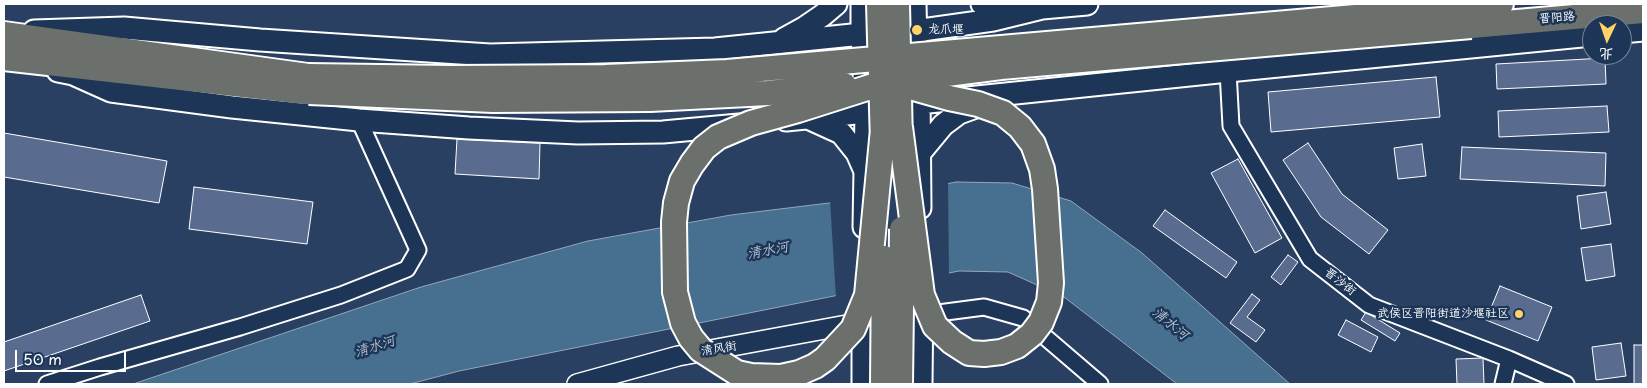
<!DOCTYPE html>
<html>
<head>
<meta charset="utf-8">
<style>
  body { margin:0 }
  #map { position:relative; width:1647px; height:388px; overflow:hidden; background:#294062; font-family:"Playpen Sans","LXGW WenKai TC",sans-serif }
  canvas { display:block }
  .frame { position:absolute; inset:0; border:5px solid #fff; pointer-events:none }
  .north { position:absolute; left:1582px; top:15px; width:50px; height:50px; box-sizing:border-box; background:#1d3557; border:1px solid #77869a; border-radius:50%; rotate:183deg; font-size:14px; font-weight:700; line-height:20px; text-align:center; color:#fff }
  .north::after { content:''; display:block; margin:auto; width:18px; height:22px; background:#ffd166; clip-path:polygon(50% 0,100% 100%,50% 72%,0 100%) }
  .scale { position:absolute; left:15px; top:350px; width:111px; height:22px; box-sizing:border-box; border:2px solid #fff; border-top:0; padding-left:6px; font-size:15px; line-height:18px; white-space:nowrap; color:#fff; -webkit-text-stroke:4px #1d3557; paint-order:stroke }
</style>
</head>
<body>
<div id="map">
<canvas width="1647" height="388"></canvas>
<div class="frame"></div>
<div class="north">北</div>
<div class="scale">50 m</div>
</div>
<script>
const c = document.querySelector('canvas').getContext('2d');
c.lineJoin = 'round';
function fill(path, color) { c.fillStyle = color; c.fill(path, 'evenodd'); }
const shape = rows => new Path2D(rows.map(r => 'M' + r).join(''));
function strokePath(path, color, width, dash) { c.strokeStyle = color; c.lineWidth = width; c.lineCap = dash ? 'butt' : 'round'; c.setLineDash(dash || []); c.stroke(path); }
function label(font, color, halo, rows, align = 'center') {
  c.font = font + ' "Playpen Sans","LXGW WenKai TC",sans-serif'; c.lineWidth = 5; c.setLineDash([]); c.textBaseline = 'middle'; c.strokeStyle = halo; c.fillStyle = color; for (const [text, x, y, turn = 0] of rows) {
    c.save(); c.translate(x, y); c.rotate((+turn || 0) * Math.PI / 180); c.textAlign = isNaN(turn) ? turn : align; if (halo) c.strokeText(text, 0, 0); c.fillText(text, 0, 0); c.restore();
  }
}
const water = shape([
  [957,182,1012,183,1071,201,1142,253,1290,384,1177,384,1064,297,1008,272,959,271,459,371,410,384,133,384,421,287,588,241,731,215,837,202,957,182]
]);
fill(water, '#476f8f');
strokePath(water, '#91a9bc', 1);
fill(shape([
  [948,181,949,276,836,298,830,200]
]), '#294062');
const building = shape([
  [1605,58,1606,84,1497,89,1496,64,1605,58],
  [1436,77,1440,117,1271,132,1268,92,1436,77],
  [1607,106,1609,132,1499,137,1498,111,1607,106],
  [4,133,167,161,159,203,4,177,4,133],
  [457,139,540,143,539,179,455,174,457,139],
  [1308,143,1342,194,1388,230,1369,254,1321,217,1283,160,1308,143],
  [1422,144,1426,176,1398,179,1394,148,1422,144],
  [1462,147,1606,153,1605,186,1460,179,1462,147],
  [1238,159,1282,238,1255,253,1211,173,1238,159],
  [194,187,313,202,307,244,189,229,194,187],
  [1606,192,1611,224,1581,229,1577,196,1606,192],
  [1165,210,1237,262,1226,278,1153,226,1165,210],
  [1611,244,1615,276,1586,281,1581,248,1611,244],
  [1288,255,1298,262,1281,285,1271,277,1288,255],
  [1500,286,1552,307,1538,341,1486,320,1500,286],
  [1252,294,1260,300,1247,317,1265,330,1256,342,1230,323,1252,294],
  [141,295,150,321,4,371,4,342,141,295],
  [1366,312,1400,333,1395,341,1361,320,1366,312],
  [1346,320,1378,337,1371,352,1338,335,1346,320],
  [1621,343,1626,376,1596,380,1592,347,1621,343],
  [1634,345,1643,345,1643,384,1634,384,1634,345],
  [1483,358,1484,384,1457,384,1456,359,1483,358]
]);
fill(building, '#596c90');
strokePath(building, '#fff', 1);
const minor = shape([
  [1228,71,1231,126,1310,259,1369,305,1509,359,1566,384],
  [923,315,984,307,1023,318,1100,384],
  [47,384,100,367,240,327,341,295,407,269,418,250,359,120],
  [1503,384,1509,359]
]);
const tertiary = shape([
  [577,384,678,356,863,322]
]);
const secondary = shape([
  [862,4,862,34,866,112,864,227],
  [915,4,916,43],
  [982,4,1008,9,1017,9],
  [34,31,124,28,260,40,490,55,715,49,862,34,915,31,993,20,1042,8,1087,4],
  [1622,32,1643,30],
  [784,39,804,28,823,15,836,4],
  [58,71,73,74,111,91,232,107,359,120,469,128,578,133,663,132,739,125],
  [919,89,920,208],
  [808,118,841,133,857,153,864,169],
  [786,120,866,112,919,103,1228,71,1592,35],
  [919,154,943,125,959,113,984,104],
  [863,307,863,384],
  [921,384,922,296]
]);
const primary = shape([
  [1469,7,1501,4],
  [1471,26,1643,11],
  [4,34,308,76],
  [4,58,305,92]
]);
strokePath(minor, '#fff', 19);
strokePath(tertiary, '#fff', 22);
strokePath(secondary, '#fff', 25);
strokePath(primary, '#fff', 28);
strokePath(minor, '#1d3557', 15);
strokePath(tertiary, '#1d3557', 19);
strokePath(secondary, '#1d3557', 21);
strokePath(primary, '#6b706d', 24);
const primaryBridge = shape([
  [879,4,883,144],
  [897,4,900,143],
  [308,76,452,78,605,77,727,72,1469,7],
  [900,80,1001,67,1471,26],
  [309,92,493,100,650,99,768,93,844,85],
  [883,129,867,295,853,329,825,359,815,366,799,373,781,377,751,376,737,373,701,350,691,338,683,323,675,292,674,222,676,203,682,181,692,164,704,148,718,137,751,123,798,110,889,81,949,98,978,104,1003,113,1020,127,1033,144,1042,169,1045,189,1051,283,1049,302,1041,322,1032,334,1017,346,1001,352,984,354,969,353,952,342,935,326,922,295,900,127],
  [883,384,884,258],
  [900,384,902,229]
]);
strokePath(primaryBridge, '#fff', 28, []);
strokePath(primaryBridge, '#6b706d', 24);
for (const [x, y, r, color] of [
  [917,30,6,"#ffd166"],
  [1519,314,5,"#ffd166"]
]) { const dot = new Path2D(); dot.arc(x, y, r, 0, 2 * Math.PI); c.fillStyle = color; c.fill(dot); strokePath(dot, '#1d3557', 2); }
label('12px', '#fff', '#1d3557', [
  ["晋阳路",1557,18,-5],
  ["晋沙街",1340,282,38],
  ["清风街",719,349,-10]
]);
label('12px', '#fff', '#1d3557', [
  ["龙爪堰",928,30],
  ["武侯区晋阳街道沙堰社区",1509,314,"right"]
], 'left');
label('italic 14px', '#b5c5d2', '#1d3557', [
  ["清水河",768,251,-11],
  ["清水河",1170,324,39],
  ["清水河",375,347,-18]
]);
</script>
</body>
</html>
